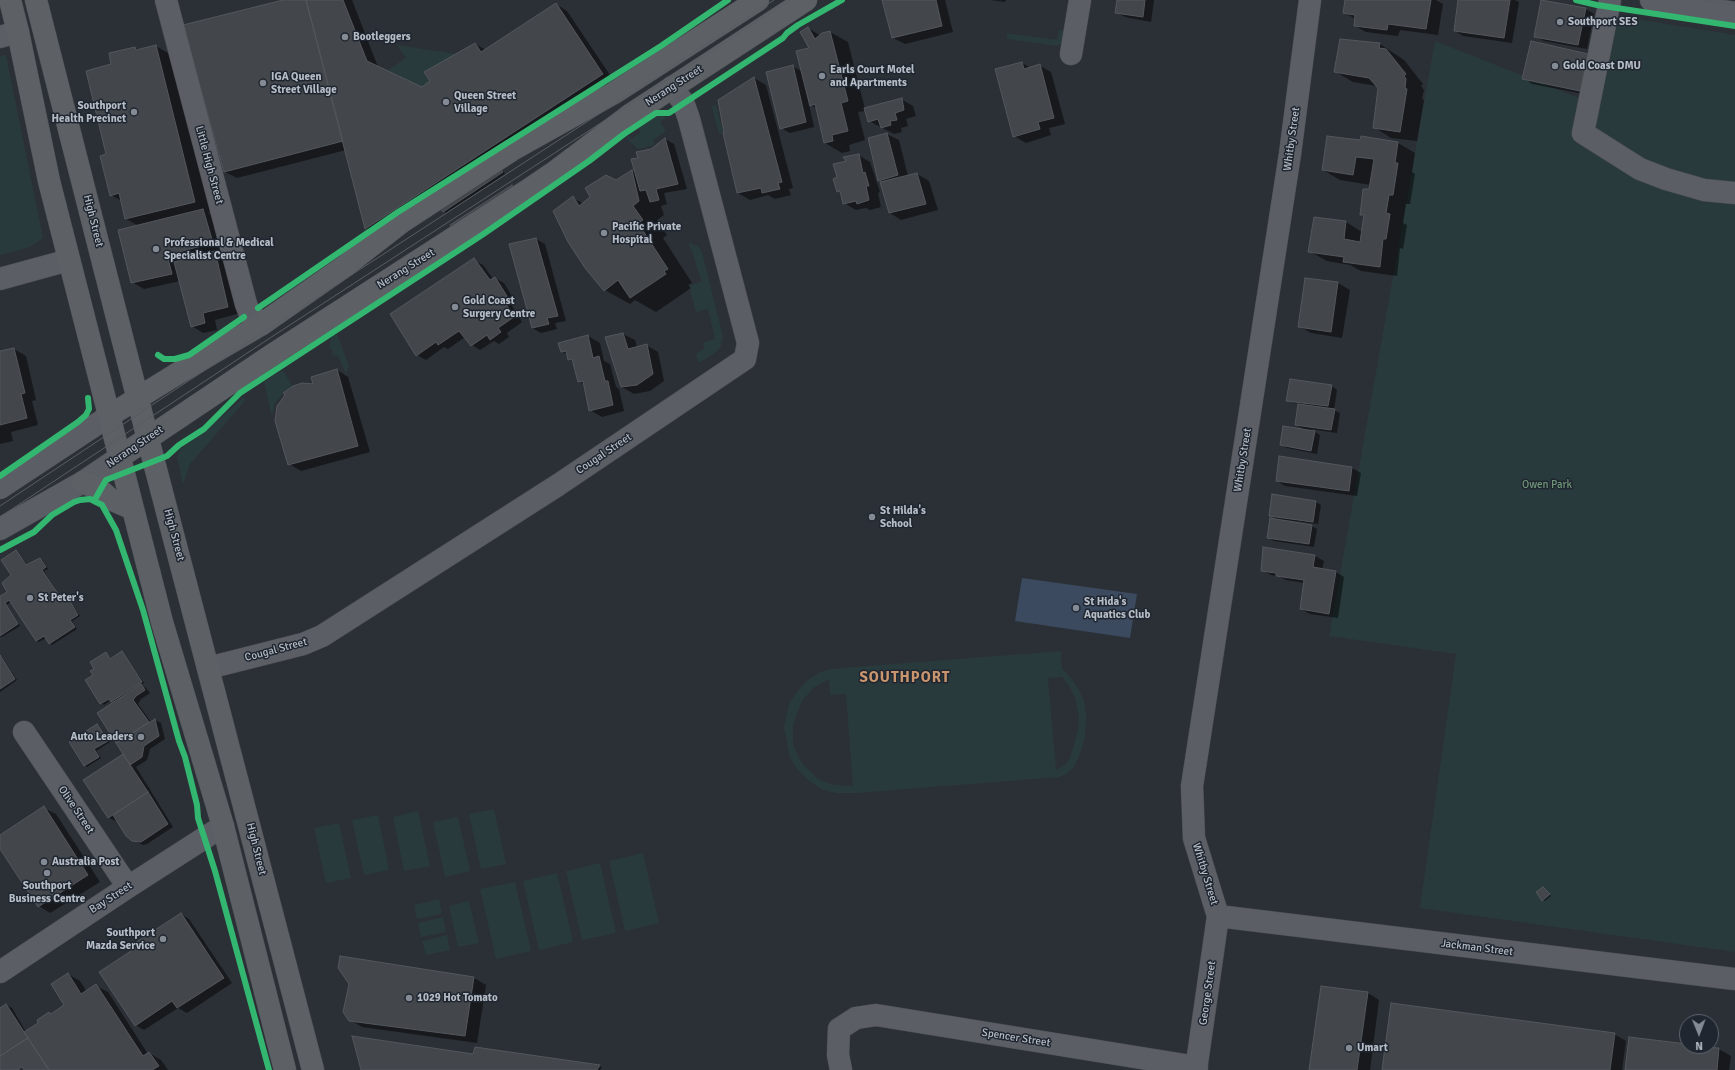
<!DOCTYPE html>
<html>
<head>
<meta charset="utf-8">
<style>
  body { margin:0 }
  #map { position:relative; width:1735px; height:1070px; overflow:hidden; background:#2b3036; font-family:Signika,sans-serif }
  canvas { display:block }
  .north { position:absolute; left:1679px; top:1014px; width:40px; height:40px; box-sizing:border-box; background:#1f2630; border:1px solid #5b626c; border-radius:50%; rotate:179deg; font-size:11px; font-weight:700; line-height:16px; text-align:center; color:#b5bcc6 }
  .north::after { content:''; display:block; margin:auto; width:14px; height:18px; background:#858b94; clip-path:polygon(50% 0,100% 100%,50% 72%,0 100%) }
</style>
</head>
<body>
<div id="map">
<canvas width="1735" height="1070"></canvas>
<div class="north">N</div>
</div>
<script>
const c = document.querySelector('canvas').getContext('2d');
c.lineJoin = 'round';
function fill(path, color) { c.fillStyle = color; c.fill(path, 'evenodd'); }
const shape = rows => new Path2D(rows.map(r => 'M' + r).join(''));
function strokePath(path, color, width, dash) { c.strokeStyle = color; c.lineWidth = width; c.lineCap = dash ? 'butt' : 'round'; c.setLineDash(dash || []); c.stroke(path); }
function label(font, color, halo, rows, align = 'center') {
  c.font = font + ' Signika,sans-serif'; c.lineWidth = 3; c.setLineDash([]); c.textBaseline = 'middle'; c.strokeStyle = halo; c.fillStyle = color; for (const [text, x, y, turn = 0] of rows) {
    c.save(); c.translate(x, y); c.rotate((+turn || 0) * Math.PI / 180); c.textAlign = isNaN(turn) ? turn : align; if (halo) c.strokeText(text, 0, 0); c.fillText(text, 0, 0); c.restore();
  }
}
fill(shape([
  [1617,16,1735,35,1735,952,1420,908,1456,654,1329,636,1435,41,1599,106],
  [1059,30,1064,31,1062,44,1056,46,1008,39,1006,33,1057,40],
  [397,45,456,54,424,72,430,81,422,87,388,70,406,58],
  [6,55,43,238,30,247,0,255,0,56],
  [716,104,723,133,719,134,712,107],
  [657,116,663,116,666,118,660,122,666,131,653,140,655,144,651,146,638,149,625,137,628,135,631,139,641,132,638,128],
  [691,243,699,247,702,252,723,337,721,346,717,351,699,363,696,354,704,349,703,343,715,339,708,309,696,312,689,286,702,281,697,268,693,253,688,244],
  [337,334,349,366,346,374,338,356,332,355,333,350,329,349,331,338],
  [283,370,292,386,287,389,275,403,272,417,264,382],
  [244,397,245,401,190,464,183,484,177,457,180,449,206,430],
  [1061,651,1062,668,1074,682,1079,690,1084,701,1086,715,1085,738,1079,756,1074,767,1067,774,1059,777,857,793,836,793,823,790,809,781,798,770,790,758,784,727,789,704,796,693,805,682,820,672,830,669],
  [1062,677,1069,686,1075,697,1079,717,1078,730,1070,758,1066,764,1056,770,1048,678],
  [829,679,830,695,846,694,853,786,835,785,825,782,817,778,802,763,793,745,793,725,802,701,813,688],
  [494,809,506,864,481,869,469,814],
  [418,811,430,866,404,871,393,817],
  [378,815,389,870,364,875,352,820],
  [458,817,470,871,445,877,433,822],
  [339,823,351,878,326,883,314,828],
  [643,853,659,923,625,931,609,861],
  [600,863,616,933,582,940,566,871],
  [557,873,573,942,539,950,523,881],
  [515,882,531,951,496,959,480,889],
  [439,899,442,914,417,919,414,905],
  [469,901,479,943,458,947,449,906],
  [443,917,446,932,421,937,418,923],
  [447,935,450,950,426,955,422,941]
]), '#293a3c');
fill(shape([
  [1022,578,1137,594,1130,638,1015,621]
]), '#3b4a5e');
fill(shape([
  [288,0,352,0,378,67,422,88,475,44,486,50,556,4,567,11,614,81,378,235,366,228,346,150,237,178,225,172],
  [883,0,945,0,953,32,905,44,893,38],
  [990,0,1006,0,1005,2],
  [1118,0,1154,0,1151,22,1125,17,1116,12],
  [1346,0,1436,0,1443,4,1438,35,1400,30,1398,36,1366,32,1355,26,1355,19,1344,12],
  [1459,0,1515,0,1519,2,1512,43,1463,36,1455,31],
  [1586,9,1594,14,1587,49,1544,41,1535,36],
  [808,28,821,36,830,32,848,42,865,109,901,99,913,106,916,116,906,119,908,126,901,128,902,132,894,134,869,121,866,111,858,112,865,140,849,145,850,151,842,153,825,143,817,109,811,105,808,92,806,92,814,127,790,133,781,128,792,66,803,72,810,49],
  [1380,44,1404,60,1423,84,1421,86,1424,90,1422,99,1424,100,1417,141,1391,138,1374,127,1379,88,1377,86,1353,82,1336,72],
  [156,46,173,56,212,212,208,213,215,217,224,250,215,252,227,259,240,313,215,320,217,330,203,333,192,326,180,281,144,289,132,282,139,226,126,219,122,201,111,195,108,155,113,65,110,54,135,48,140,50],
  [1588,55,1589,95,1532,84,1524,78],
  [1022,63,1031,68,1040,66,1051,72,1065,124,1049,128,1051,135,1026,143,1014,136],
  [754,78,766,85,793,188,789,189,791,195,775,199,768,195,750,200,738,193],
  [887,134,899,140,908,176,917,174,929,181,938,210,901,220,890,213,883,183,879,180],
  [1361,137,1398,143,1415,153,1412,172,1415,174,1410,204,1406,204,1403,223,1407,225,1403,249,1400,248,1397,276,1361,271,1350,265,1327,261,1309,251,1315,218,1346,222,1362,232,1365,217,1361,214,1371,185,1340,180,1323,170,1360,141],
  [665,139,674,144,687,189,664,193,667,204,661,206,664,215,657,220,667,235,663,238,692,283,688,285,691,288,656,312,635,300,630,304,605,290,573,198,584,204,632,171,636,173,639,159],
  [858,155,870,162,880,192,878,193,881,207,870,210,866,208,856,210,844,203,841,193,838,191,839,178],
  [502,168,505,174,446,213,443,211],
  [536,239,545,244,566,321,555,323,557,329,541,333,532,328],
  [474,260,483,265,493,279,495,278,504,283,515,301,511,304,522,322,507,333,509,337,499,344,494,341,480,350,472,345,465,337,448,349,444,347,426,360,417,355],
  [1306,279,1338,283,1350,290,1342,338,1311,333,1299,326],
  [623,334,635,340,637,347,646,345,658,352,664,381,650,391,634,394,622,387],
  [588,336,600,343,604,361,610,364,616,387,619,389,624,411,602,417,590,410,585,385,579,381,574,362,569,359,568,355,561,351],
  [14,349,26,356,36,400,32,401,38,425,11,432,13,441,0,444,0,353],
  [337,370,348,377,370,452,301,471,289,464,314,385],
  [1332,386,1337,390,1334,410,1340,413,1337,433,1311,429,1320,435,1317,454,1287,448,1282,445,1305,430,1296,425,1299,404,1293,403,1287,400],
  [1352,468,1361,473,1357,496,1285,486,1277,481],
  [1316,502,1321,505,1318,524,1286,520,1286,522,1312,526,1317,529,1314,547,1274,541,1268,538,1279,521,1270,515],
  [16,551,28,566,40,559,43,561,48,569,44,571,64,602,68,600,70,601,80,616,72,621,77,629,52,645,46,638,39,642,37,641,11,602,6,605,20,626,2,637,0,637,0,595,1,597,9,592],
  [1315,556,1324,561,1322,570,1336,572,1344,577,1338,618,1310,614,1301,609,1305,583,1286,580,1280,577,1271,575,1262,570],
  [122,652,144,683,141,685,147,689,150,693,141,699,138,704,151,722,155,720,161,723,165,739,150,749,147,760,136,767,173,827,147,844,143,845,127,836,118,822,109,818,84,780,126,757,98,714,115,703,111,700,104,705,101,703,86,680,94,675,96,669,106,654,111,659],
  [0,654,17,680,0,692],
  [97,725,110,742,96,751,101,758,87,767,85,765],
  [44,808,56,814,100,882,50,913,39,906,0,847,0,836],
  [1544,888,1551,896,1545,901,1543,900],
  [181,914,189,919,232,983,187,1013,178,1008,144,1030,135,1025,139,947],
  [341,957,474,978,486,985,477,1043,362,1027,350,1020,350,984],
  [68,974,80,981,87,992,96,986,108,992,148,1054,149,1053,161,1060,168,1070,25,1070,24,1069,0,1070,0,1009,6,1005,12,1008,26,1032,40,1023,49,1013,52,1014,66,1006],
  [1368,993,1379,1000,1370,1070,1311,1070],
  [1614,1034,1626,1041,1622,1070,1383,1070],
  [1687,1045,1719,1049,1731,1056,1729,1070,1626,1070],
  [475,1048,600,1066,602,1067,600,1070,362,1070,474,1055]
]), '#0007');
const building = shape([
  [283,0,306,0,343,141,224,172,183,25,283,0],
  [306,0,343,0,367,61,422,87,430,81,424,72,475,43,481,52,556,3,603,74,365,229,306,0],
  [882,0,936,0,942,26,892,38,882,0],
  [1117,0,1145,0,1143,17,1115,13,1117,0],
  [1345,0,1431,0,1426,29,1388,24,1387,30,1354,26,1355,15,1343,13,1345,0],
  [1458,0,1510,0,1504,38,1454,31,1458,0],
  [1541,0,1586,8,1578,45,1534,37,1541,0],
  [808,27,815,39,822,33,830,31,848,101,841,103,848,131,832,135,833,141,824,143,815,104,810,106,796,51,809,48,800,32,808,27],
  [1340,39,1380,43,1379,48,1386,49,1406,74,1404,76,1406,79,1405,88,1407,89,1400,132,1373,128,1378,88,1369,78,1334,72,1340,39],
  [1531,41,1588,54,1580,91,1522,79,1531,41],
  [156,45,195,202,125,219,119,193,110,196,100,156,106,154,86,71,111,64,109,53,135,47,136,50,156,45],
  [1022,62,1024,69,1040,64,1054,118,1038,122,1040,129,1013,137,995,69,1022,62],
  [793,65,806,122,780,129,766,72,793,65],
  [754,77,782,182,778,183,780,189,762,193,761,188,737,193,723,133,724,133,718,100,754,77],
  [902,98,904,110,895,113,897,120,890,121,891,125,881,128,878,119,868,122,864,108,902,98],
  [887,133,898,175,878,181,868,138,887,133],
  [1327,136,1360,140,1361,136,1398,142,1395,163,1398,163,1393,195,1389,195,1386,213,1390,214,1386,239,1383,239,1380,267,1343,262,1344,257,1308,252,1314,217,1346,221,1344,239,1360,242,1364,215,1360,215,1363,189,1369,189,1374,159,1356,157,1353,175,1322,170,1327,136],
  [665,138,678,184,656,189,659,200,650,202,646,190,640,191,631,159,638,158,636,152,651,149,665,138],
  [859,154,863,173,865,172,869,186,866,186,869,200,857,204,856,201,843,204,840,191,837,192,833,179,837,177,833,164,846,161,843,157,859,154],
  [499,165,503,172,443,212,438,205,499,165],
  [632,170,639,201,633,206,643,220,638,223,668,269,664,271,666,274,630,298,618,280,604,291,585,268,568,242,553,211,573,196,579,206,590,197,585,188,606,175,616,180,632,170],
  [917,173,926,204,889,213,880,182,917,173],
  [512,185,516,192,455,231,450,225,512,185],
  [203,209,213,243,167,255,172,274,131,283,118,230,203,209],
  [536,238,558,316,547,318,549,324,532,328,509,244,536,238],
  [215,251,228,307,203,313,205,323,191,327,174,262,215,251],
  [474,258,490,280,495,277,507,296,503,299,514,317,498,328,501,332,490,340,487,335,471,346,459,331,438,345,436,342,416,356,390,314,474,258],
  [1305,278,1338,282,1331,332,1298,327,1305,278],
  [623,333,628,349,647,344,653,374,637,385,621,387,605,337,623,333],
  [588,335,593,358,599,356,605,381,608,381,613,405,589,411,583,381,578,382,572,359,568,360,566,351,561,352,558,343,588,335],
  [14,348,25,393,21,394,27,418,0,425,0,351,14,348],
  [337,369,358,446,288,465,275,421,277,406,285,395,283,393,293,386,302,383,313,384,311,377,337,369],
  [1290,379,1332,385,1328,406,1286,401,1290,379],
  [1298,404,1335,409,1331,430,1295,425,1298,404],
  [1283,426,1315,431,1311,451,1280,445,1283,426],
  [1279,456,1352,467,1349,491,1276,481,1279,456],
  [1272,494,1316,501,1313,522,1269,516,1272,494],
  [1270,518,1312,525,1309,544,1267,538,1270,518],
  [1263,547,1315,555,1313,567,1336,571,1329,614,1300,609,1304,580,1276,576,1276,573,1261,571,1263,547],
  [16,550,26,565,40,558,46,567,42,570,63,601,68,598,78,615,70,620,75,627,49,644,44,636,36,641,9,600,5,603,18,624,0,636,0,596,7,592,2,583,11,575,1,560,16,550],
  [122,651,142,682,111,702,109,699,100,704,85,680,93,675,90,671,94,669,90,662,106,652,110,659,122,651],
  [0,655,15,679,0,689,0,655],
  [141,684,145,690,136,696,133,700,149,722,116,743,97,713,141,684],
  [155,719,159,736,144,746,142,757,130,765,116,743,155,719],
  [97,724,108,741,94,749,99,757,84,766,69,742,97,724],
  [123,754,148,792,108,818,83,780,123,754],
  [148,792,168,824,141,842,132,841,126,836,113,815,148,792],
  [44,806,88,875,38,907,0,849,0,835,44,806],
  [1543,887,1550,894,1542,901,1536,892,1543,887],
  [181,913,224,978,177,1008,172,1001,135,1026,99,972,137,947,135,943,181,913],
  [340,956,474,977,465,1036,349,1021,343,1012,349,984,338,968,340,956],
  [68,973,81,994,96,984,143,1056,149,1052,159,1066,152,1070,49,1070,24,1032,38,1023,37,1020,49,1012,51,1014,64,1005,51,984,68,973],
  [1321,986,1368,992,1357,1070,1309,1070,1321,986],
  [1391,1003,1615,1033,1610,1070,1382,1070,1391,1003],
  [6,1004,28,1038,0,1056,0,1008,6,1004],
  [352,1036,473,1054,475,1047,600,1065,597,1070,361,1070,352,1036],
  [1629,1037,1687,1044,1687,1046,1719,1048,1717,1070,1625,1070,1629,1037],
  [28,1038,49,1070,24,1070,22,1067,18,1070,0,1070,0,1056,28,1038]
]);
fill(building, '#43474c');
strokePath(building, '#53575d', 1);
const minor = shape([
  [166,0,246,304,250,314,262,324],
  [1610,0,1583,133,1640,169,1666,179,1704,190,1735,193],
  [1651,0,1735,13],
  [0,37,18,32],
  [1071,54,1080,0],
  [0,279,69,260],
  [0,488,109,416],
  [0,529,83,482,120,457],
  [208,668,303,644,322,636,558,485,745,359,748,343,689,119,683,102,672,87],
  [24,732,128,887],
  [1218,916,1735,979],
  [0,972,128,887,223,826],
  [841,1070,838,1055,839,1029,856,1018,876,1015,1197,1067],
  [1196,1070,1218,916,1194,838,1192,786,1290,154,1310,0]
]);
const major = shape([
  [10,0,18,32,49,181,162,622,223,826,285,1070],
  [36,0,148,439,313,1070],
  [109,416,175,375,262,324,345,266,403,221,512,150,614,93,758,0],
  [120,457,272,355,525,192,556,171,630,115,806,0],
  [83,482,100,490,110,499,133,509]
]);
strokePath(minor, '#494c51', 23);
strokePath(major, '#494c53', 23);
strokePath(minor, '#5b5e64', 22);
strokePath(major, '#5d6166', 22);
strokePath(shape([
  [1703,0,1735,5],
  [0,506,173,391,774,0],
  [0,517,273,336,790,0]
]), '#595d62', 1);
strokePath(shape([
  [1576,0,1597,5,1735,26],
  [258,308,398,212,661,46,728,0],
  [158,355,164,359,175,359,189,355,244,317],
  [0,476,78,422,86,415,89,409,88,398],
  [94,501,102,505,116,530,143,610,179,741,185,757,197,805,198,818,215,871,269,1070],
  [0,550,34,532,52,515,74,502,80,500,90,499,94,501,106,480,167,456,179,445,204,429,240,393,482,235,589,161,624,134,656,113,669,113,783,38,787,33,798,25,842,0]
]), '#33b770', 6);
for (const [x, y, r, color] of [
  [1560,22,4,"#858b94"],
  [345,37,4,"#858b94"],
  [1555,66,4,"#858b94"],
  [822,76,4,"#858b94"],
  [263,83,4,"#858b94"],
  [446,102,4,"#858b94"],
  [134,112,4,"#858b94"],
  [604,233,4,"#858b94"],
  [156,249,4,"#858b94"],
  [455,307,4,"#858b94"],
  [872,517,4,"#858b94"],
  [30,598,4,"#858b94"],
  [1076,608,4,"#858b94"],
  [141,737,4,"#858b94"],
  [44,862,4,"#858b94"],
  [47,873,4,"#858b94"],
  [163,939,4,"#858b94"],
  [409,998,4,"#858b94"],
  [1349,1048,4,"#858b94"]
]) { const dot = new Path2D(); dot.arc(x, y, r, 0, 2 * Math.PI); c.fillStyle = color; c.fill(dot); strokePath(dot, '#1f2630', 1.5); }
label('bold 11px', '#b5bcc6', '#1f2630', [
  ["Southport SES",1568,22],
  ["Bootleggers",353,37],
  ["Gold Coast DMU",1563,66],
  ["Earls Court Motel",830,70],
  ["and Apartments",830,83],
  ["IGA Queen",271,77],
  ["Street Village",271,90],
  ["Queen Street",454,96],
  ["Village",454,109],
  ["Southport",126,106,"right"],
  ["Health Precinct",126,119,"right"],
  ["Pacific Private",612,227],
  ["Hospital",612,240],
  ["Professional & Medical",164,243],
  ["Specialist Centre",164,256],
  ["Gold Coast",463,301],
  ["Surgery Centre",463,314],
  ["St Hilda's",880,511],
  ["School",880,524],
  ["St Peter's",38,598],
  ["St Hida's",1084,602],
  ["Aquatics Club",1084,615],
  ["Auto Leaders",133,737,"right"],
  ["Australia Post",52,862],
  ["Southport",47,886,"center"],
  ["Business Centre",47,899,"center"],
  ["Southport",155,933,"right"],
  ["Mazda Service",155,946,"right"],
  ["1029 Hot Tomato",417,998],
  ["Umart",1357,1048]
], 'left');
label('11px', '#b5bcc6', '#1f2630', [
  ["Nerang Street",674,86,-33],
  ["Whitby Street",1292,139,-82],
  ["Little High Street",209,165,75],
  ["High Street",93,221,76],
  ["Nerang Street",406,269,-32],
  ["Nerang Street",135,447,-34],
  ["Cougal Street",604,454,-34],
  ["Whitby Street",1243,460,-81],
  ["High Street",174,535,75],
  ["Cougal Street",276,650,-15],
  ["Olive Street",76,810,56],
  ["High Street",256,849,76],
  ["Whitby Street",1205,874,73],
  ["Bay Street",111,898,-33],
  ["Jackman Street",1477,948,7],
  ["George Street",1208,993,-82],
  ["Spencer Street",1016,1038,9]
]);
label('11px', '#6f9577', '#1f2630', [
  ["Owen Park",1547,485]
]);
c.letterSpacing = '1px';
label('bold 15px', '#c9956e', '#1f2630', [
  ["SOUTHPORT",905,678]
]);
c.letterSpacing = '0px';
</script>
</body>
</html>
